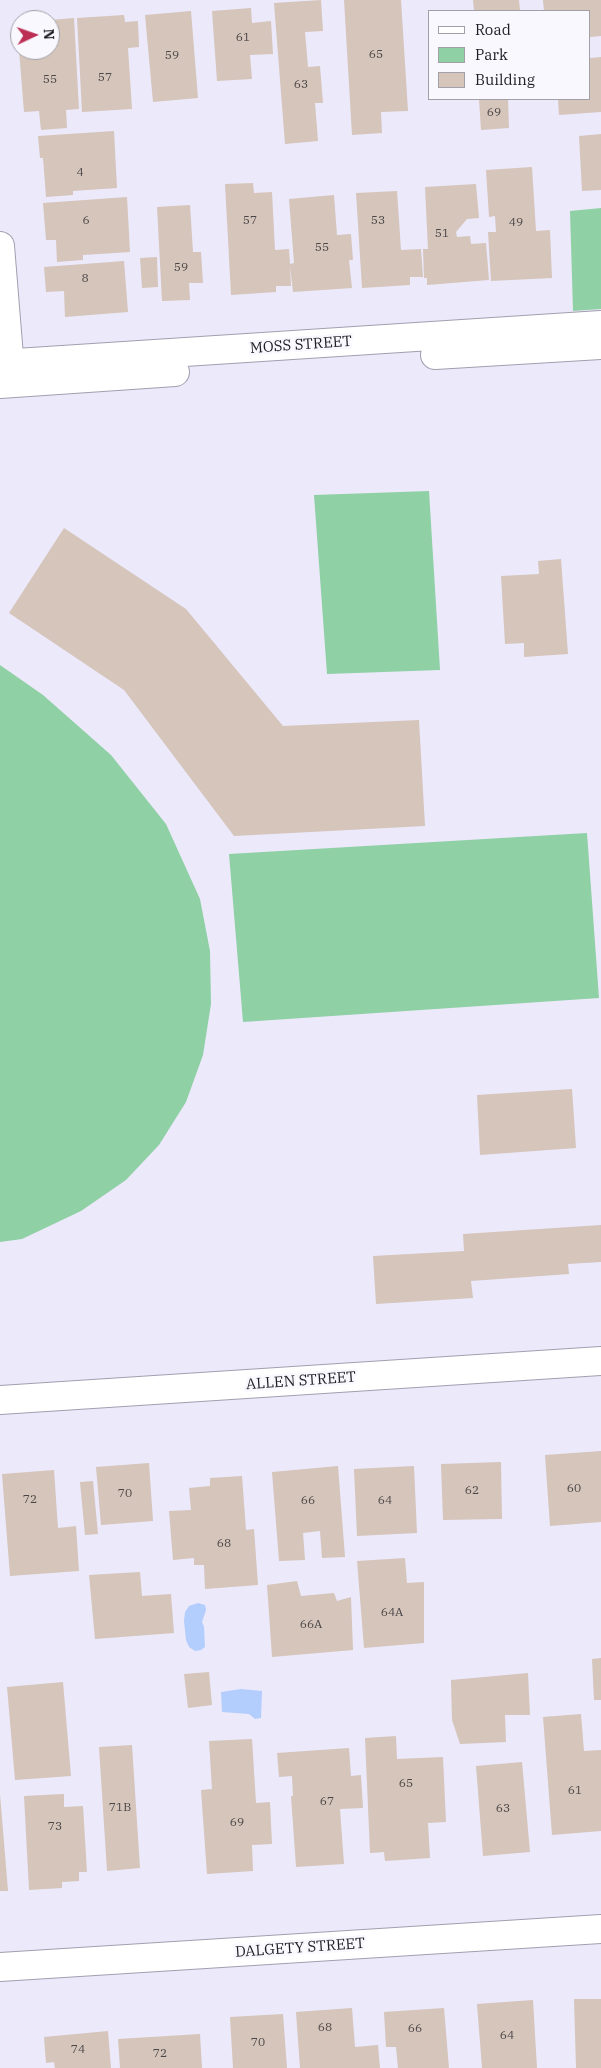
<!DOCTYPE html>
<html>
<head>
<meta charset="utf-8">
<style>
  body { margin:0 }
  #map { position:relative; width:601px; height:2068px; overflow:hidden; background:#ece9fb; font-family:"IBM Plex Serif",serif }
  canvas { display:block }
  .legend { position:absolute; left:428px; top:10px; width:162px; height:90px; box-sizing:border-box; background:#f9f8ff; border:1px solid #a1a0a7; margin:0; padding:6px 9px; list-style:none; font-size:15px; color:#1d1d23 }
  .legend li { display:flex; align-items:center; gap:10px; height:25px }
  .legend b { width:25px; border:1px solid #a1a0a7 }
  .north { position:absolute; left:10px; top:10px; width:50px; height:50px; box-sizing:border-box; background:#f9f8ff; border:1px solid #a1a0a7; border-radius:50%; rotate:87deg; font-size:14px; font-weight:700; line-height:20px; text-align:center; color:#1d1d23 }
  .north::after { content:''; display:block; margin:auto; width:18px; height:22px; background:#bd2e54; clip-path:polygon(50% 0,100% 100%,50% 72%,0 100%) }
</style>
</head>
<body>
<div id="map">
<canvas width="601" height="2068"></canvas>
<ul class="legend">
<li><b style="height:6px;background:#fff"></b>Road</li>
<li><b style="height:14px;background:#8fd0a5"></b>Park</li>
<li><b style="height:14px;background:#d5c5ba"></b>Building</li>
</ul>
<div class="north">N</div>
</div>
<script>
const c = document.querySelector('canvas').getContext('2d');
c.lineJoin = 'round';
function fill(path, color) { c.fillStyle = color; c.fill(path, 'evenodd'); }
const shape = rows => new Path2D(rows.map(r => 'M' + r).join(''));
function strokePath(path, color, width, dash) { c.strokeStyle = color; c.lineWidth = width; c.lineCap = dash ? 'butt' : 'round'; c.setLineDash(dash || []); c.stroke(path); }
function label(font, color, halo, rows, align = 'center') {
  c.font = font + ' "IBM Plex Serif",serif'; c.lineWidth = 5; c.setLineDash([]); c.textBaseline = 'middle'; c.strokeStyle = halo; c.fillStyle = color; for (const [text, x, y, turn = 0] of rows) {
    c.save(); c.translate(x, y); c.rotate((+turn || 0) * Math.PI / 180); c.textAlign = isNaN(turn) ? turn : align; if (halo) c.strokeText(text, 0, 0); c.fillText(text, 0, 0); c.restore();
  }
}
fill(shape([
  [601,208,601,309,573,311,570,211],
  [429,491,440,670,327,674,314,495],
  [0,665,43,695,111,755,166,824,200,899,210,951,211,1004,203,1055,186,1102,159,1145,126,1180,81,1211,22,1239,0,1242],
  [587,833,599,998,243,1022,229,854]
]), '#8fd0a5');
fill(shape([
  [198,1603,205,1605,206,1610,202,1622,204,1627,205,1647,201,1650,195,1651,189,1647,186,1640,184,1621,185,1612,189,1606],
  [241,1689,262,1691,261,1718,255,1719,249,1714,222,1712,221,1692]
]), '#b3cdfd');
fill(shape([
  [321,0,323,31,305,32,308,67,320,66,323,103,315,103,318,141,285,144,274,3],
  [344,0,401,0,408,111,381,112,382,133,352,135],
  [473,0,519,0,520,11,474,11],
  [543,0,601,0,601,36,590,37,590,11,544,11],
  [251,8,252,23,271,21,273,54,250,55,252,79,217,81,212,11],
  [191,11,198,98,153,102,145,15],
  [124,15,125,22,138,21,139,47,128,48,132,109,82,112,77,18],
  [74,18,79,109,66,110,67,128,41,130,39,111,24,112,19,50,50,50,50,20],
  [601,57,601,112,559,115,558,99,590,99,590,58],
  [479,99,508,99,509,128,481,130],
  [114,131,117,188,73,191,73,195,46,197,43,158,40,158,38,136],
  [601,134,601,190,582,191,579,136],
  [532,167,536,231,550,230,552,278,491,281,488,232,496,232,495,216,489,217,486,170],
  [253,183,254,193,272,192,275,250,289,249,290,264,294,263,289,199,334,195,337,235,351,234,353,260,349,260,352,288,293,292,290,266,291,286,276,286,276,292,231,295,225,184],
  [476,184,479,218,467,219,456,232,457,237,470,236,471,244,486,243,489,280,427,285,427,278,424,278,423,249,428,249,425,187],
  [397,191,401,250,421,249,423,277,410,277,410,285,362,288,356,193],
  [127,197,130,252,83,255,83,260,57,262,56,240,46,240,43,203],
  [190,205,193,252,201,252,203,283,189,283,190,300,162,301,157,207],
  [157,257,158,287,142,288,140,258],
  [124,261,128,312,65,317,64,291,46,292,44,267],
  [64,528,186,609,283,726,419,720,425,826,234,836,124,690,9,613],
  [561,559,568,654,524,657,524,643,505,644,501,576,539,574,538,561],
  [572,1089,576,1148,480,1155,477,1095],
  [601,1225,601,1262,568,1264,569,1274,471,1281,473,1298,376,1304,373,1256,464,1251,463,1234],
  [601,1451,601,1522,550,1526,545,1455],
  [501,1462,502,1519,443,1520,441,1464],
  [149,1463,153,1521,101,1525,96,1467],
  [338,1466,345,1557,322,1558,320,1531,303,1533,305,1560,279,1561,272,1472],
  [414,1466,417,1533,357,1536,354,1469],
  [54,1470,58,1528,76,1526,79,1571,10,1576,2,1474],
  [242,1476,246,1530,254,1529,258,1585,205,1589,204,1565,194,1565,194,1558,173,1560,169,1511,191,1510,189,1488,210,1486,210,1478],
  [93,1481,98,1534,85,1535,80,1482],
  [405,1558,407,1583,424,1582,424,1643,364,1648,357,1561],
  [140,1572,142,1596,171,1594,174,1633,95,1639,89,1575],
  [297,1581,301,1596,334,1593,337,1601,351,1597,353,1650,272,1657,267,1585],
  [601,1658,601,1700,594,1700,592,1659],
  [209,1672,212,1705,188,1708,184,1674],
  [528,1673,530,1715,505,1715,506,1742,460,1744,452,1720,451,1680],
  [63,1682,71,1776,15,1780,7,1687],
  [581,1714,584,1751,601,1750,601,1831,552,1835,543,1717],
  [396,1736,397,1759,443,1757,446,1822,428,1823,430,1858,385,1861,384,1852,370,1853,365,1738],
  [252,1739,256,1803,270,1802,272,1844,252,1845,253,1871,207,1874,201,1790,212,1789,209,1741],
  [132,1745,140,1868,107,1871,99,1747],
  [349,1748,351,1776,361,1775,363,1808,340,1809,344,1864,296,1867,291,1796,293,1796,292,1776,279,1777,277,1753],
  [522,1762,530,1852,483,1856,476,1766],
  [0,1794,8,1891,0,1891],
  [64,1794,64,1807,83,1806,87,1872,79,1872,79,1881,62,1882,62,1888,29,1890,24,1796],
  [574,1999,601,1999,601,2068,576,2068],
  [533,2000,537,2068,482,2068,477,2004],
  [352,2008,355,2047,378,2045,380,2068,300,2068,296,2012],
  [444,2008,449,2068,398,2068,396,2047,386,2047,384,2012],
  [283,2014,287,2068,233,2068,230,2017],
  [108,2031,111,2068,55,2068,54,2062,46,2063,44,2037],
  [200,2034,202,2068,120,2068,118,2039]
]), '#d5c5ba');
const minor = shape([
  [0,246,11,381],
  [435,355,601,345],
  [0,364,601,325],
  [0,384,175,372],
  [0,1400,601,1361],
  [0,1967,601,1929]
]);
strokePath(minor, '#a19faf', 30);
strokePath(minor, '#fff', 28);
label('12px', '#4b4749', null, [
  ["61",243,38],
  ["65",376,55],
  ["59",172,56],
  ["57",105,78],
  ["55",50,80],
  ["63",301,85],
  ["69",494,113],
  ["4",80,173],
  ["6",86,221],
  ["57",250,221],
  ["53",378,221],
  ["49",516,223],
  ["51",442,234],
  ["55",322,248],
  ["59",181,268],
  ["8",85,279],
  ["60",574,1489],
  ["62",472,1491],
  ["70",125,1494],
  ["72",30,1500],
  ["66",308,1501],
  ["64",385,1501],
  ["68",224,1544],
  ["64A",392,1613],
  ["66A",311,1625],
  ["65",406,1784],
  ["61",575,1791],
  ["67",327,1802],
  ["71B",120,1808],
  ["63",503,1809],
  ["69",237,1823],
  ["73",55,1827],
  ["68",325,2028],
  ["66",415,2029],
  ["64",507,2036],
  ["70",258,2043],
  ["74",78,2050],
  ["72",160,2054]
]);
label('15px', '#1d1d23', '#f9f8ff', [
  ["MOSS STREET",301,345,-4],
  ["ALLEN STREET",301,1381,-4],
  ["DALGETY STREET",300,1948,-4]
]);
</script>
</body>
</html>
